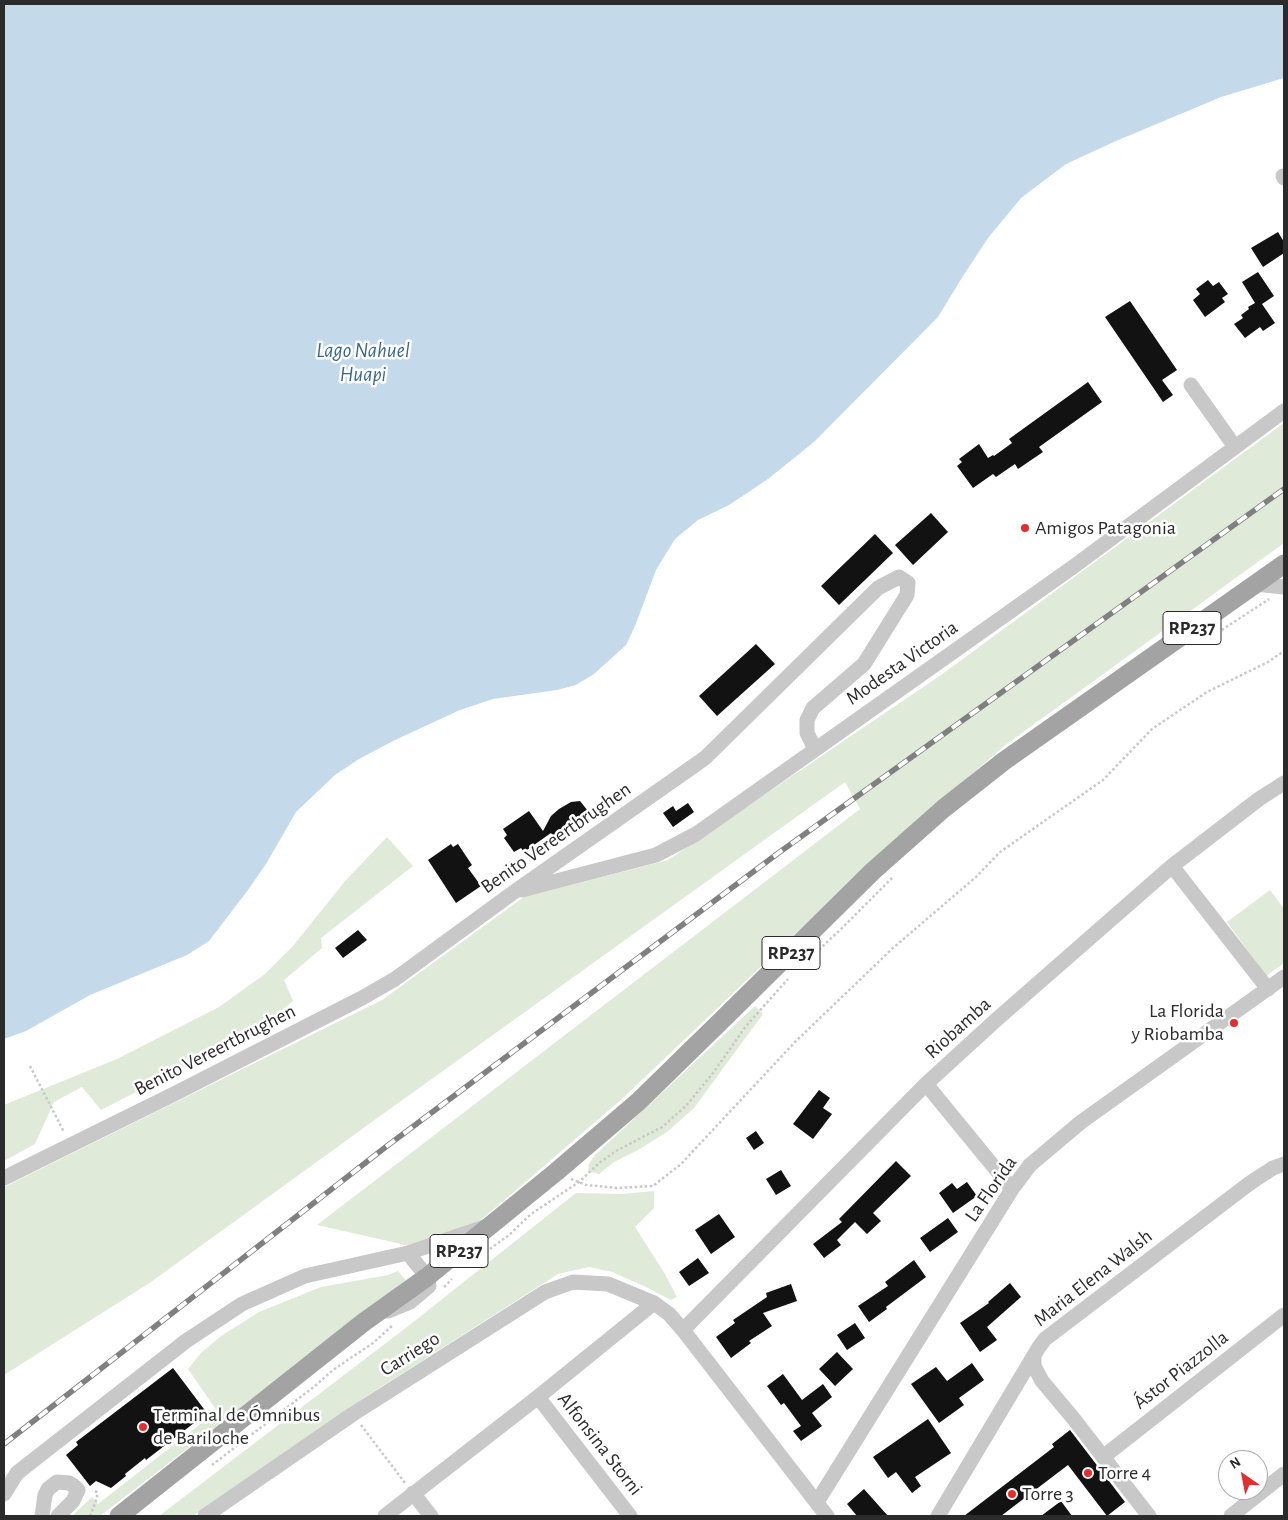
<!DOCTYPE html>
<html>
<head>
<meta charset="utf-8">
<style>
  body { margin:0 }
  #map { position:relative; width:1288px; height:1520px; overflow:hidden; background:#fff; font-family:"Alegreya Sans",sans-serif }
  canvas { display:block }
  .frame { position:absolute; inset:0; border:5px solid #2b2b2b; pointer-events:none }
  .north { position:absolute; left:1218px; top:1450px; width:50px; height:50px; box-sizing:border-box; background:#fff; border:1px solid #aaa; border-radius:50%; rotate:327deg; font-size:14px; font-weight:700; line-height:20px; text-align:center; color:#2b2b2b }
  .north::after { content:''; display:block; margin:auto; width:18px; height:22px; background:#e32d2e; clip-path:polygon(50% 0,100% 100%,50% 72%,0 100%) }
</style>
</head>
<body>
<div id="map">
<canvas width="1288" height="1520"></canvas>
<div class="frame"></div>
<div class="north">N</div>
</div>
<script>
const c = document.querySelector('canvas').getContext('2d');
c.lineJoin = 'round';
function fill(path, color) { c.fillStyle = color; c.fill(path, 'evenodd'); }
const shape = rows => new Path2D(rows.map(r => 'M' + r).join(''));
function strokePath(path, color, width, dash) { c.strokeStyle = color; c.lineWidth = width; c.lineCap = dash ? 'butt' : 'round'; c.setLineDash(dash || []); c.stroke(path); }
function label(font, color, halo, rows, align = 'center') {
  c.font = font + ' "Alegreya Sans",sans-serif'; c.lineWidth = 5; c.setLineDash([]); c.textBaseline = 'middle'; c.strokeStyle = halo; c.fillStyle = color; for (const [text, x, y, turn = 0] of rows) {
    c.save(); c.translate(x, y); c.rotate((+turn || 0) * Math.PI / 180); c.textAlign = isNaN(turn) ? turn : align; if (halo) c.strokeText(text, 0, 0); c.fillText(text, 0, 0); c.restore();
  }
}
fill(shape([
  [1284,423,1284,543,1004,746,855,877,622,1099,481,1220,410,1246,317,1225,860,809,845,782,369,1124,151,1282,4,1375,4,1187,382,1000,524,897,668,860,941,675],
  [387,837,413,866,321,938,322,948,284,980,293,1001,262,1027,101,1110,82,1087,54,1102,35,1144,4,1161,4,1105,117,1059,219,1007,265,974,293,946,346,880],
  [1270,890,1284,909,1284,963,1266,976,1227,922],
  [755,1006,763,1014,694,1108,667,1132,638,1150,614,1162,599,1174,588,1171,589,1164,595,1155],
  [654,1191,654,1208,635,1227,665,1274,677,1297,671,1300,644,1286,612,1272,589,1267,558,1274,370,1394,193,1516,159,1516,407,1327,576,1193,622,1194],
  [398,1271,406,1280,100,1516,72,1516,92,1497,98,1504,217,1411,188,1369,201,1353,221,1336,259,1312,321,1287,388,1275]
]), '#e0ead8');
fill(shape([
  [4,4,1284,4,1284,78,1221,97,1116,141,1066,164,1021,198,988,238,963,276,938,317,814,442,768,479,729,505,698,520,675,539,656,570,635,626,626,645,594,674,576,685,557,690,493,699,460,710,395,740,359,759,335,775,296,812,266,864,248,890,209,941,187,955,90,995,26,1031,4,1039]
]), '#c4d9ea');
fill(shape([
  [1278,232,1284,242,1284,253,1263,267,1251,248],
  [1258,272,1274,296,1262,304,1275,323,1263,331,1260,327,1245,338,1234,324,1243,318,1241,315,1249,309,1248,307,1255,303,1242,282],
  [1208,280,1213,286,1219,282,1228,294,1222,298,1225,302,1205,317,1193,300,1200,294,1196,289],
  [1130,301,1177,370,1162,380,1173,395,1163,402,1105,317],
  [1088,382,1102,402,1039,447,1043,452,1018,469,1015,464,996,477,993,474,973,488,957,466,962,462,959,459,979,444,988,458,993,455,994,456,1012,443,1009,439],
  [931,513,948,532,913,565,895,545],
  [875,534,893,553,839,605,821,586],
  [756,644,775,664,717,716,699,696],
  [580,801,588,811,554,837,551,833,524,852,521,848,514,852,504,838,507,835,503,829,529,811,543,831,551,816,559,809,571,802],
  [688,803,694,812,673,827,663,813,673,806,676,811],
  [451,844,453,847,458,844,472,865,468,868,481,886,456,903,428,860],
  [358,930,367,940,343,958,335,948],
  [819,1090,830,1098,823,1108,832,1114,813,1139,793,1124],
  [756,1131,764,1143,754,1150,746,1138],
  [896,1161,911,1176,873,1213,881,1221,867,1234,855,1222,837,1240,841,1245,824,1258,813,1244,842,1222,839,1219],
  [781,1170,791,1186,776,1195,766,1179],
  [967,1182,977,1196,953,1213,939,1193,952,1183,957,1189],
  [719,1214,735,1237,711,1254,695,1230],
  [948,1218,958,1232,930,1252,920,1238],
  [698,1258,709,1273,689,1286,679,1272],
  [914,1260,926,1277,886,1307,887,1309,869,1322,858,1306,888,1286,885,1282],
  [1010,1283,1021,1297,987,1327,997,1340,980,1352,960,1323,989,1303,988,1302],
  [791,1284,797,1301,763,1313,772,1326,749,1341,751,1343,731,1358,716,1337,735,1323,733,1320,767,1297,766,1293],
  [855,1323,865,1338,847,1350,837,1335],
  [837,1352,853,1369,835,1386,819,1369],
  [972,1363,984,1380,959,1398,964,1405,939,1423,911,1384,936,1367,947,1381],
  [173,1368,207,1413,146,1460,145,1458,125,1474,126,1476,111,1488,96,1481,90,1486,66,1455,78,1445,76,1442],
  [783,1374,802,1400,823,1384,832,1397,812,1413,822,1426,801,1441,793,1431,801,1426,784,1403,781,1405,767,1386],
  [928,1419,951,1453,915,1477,921,1486,912,1493,896,1472,888,1478,873,1457],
  [1070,1430,1125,1502,1107,1516,1068,1465,1001,1516,964,1516,1054,1447,1052,1444],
  [864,1489,888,1516,857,1516,847,1504],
  [1061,1501,1072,1516,1041,1516]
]), '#121212');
strokePath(shape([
  [1205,641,1269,599],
  [808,960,843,927,892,878],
  [30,1066,64,1132],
  [571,1179,586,1185,617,1188,653,1186,681,1164,795,1042,893,948,976,877,1000,852,1103,780,1152,729,1207,692,1268,662,1284,651],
  [486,1252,509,1235,531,1214,579,1182,599,1163,616,1151,662,1127,686,1106,713,1073,746,1026,788,979],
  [444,1287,452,1279],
  [361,1425,405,1483],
  [212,1465,315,1386,333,1370,373,1343,393,1325],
  [90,1516,97,1498,97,1492,92,1491]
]), '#c8c8c8', 2.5, [2.5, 2.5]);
strokePath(shape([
  [1283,176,1284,178],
  [1191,385,1235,447],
  [1255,584,1284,587],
  [1172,866,1268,989],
  [522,890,656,855,696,834,1073,567,1284,411],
  [926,1084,1012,1189],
  [4,1178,174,1094,362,998,395,979,514,892,705,758,878,588,899,577,908,583,907,595,864,664,813,708,807,720,807,733,815,749],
  [388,1311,410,1302,429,1286,427,1277,408,1253],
  [683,1330,926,1084,996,1020,1172,866,1259,799,1284,783],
  [1034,1357,1034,1366,1042,1381,1073,1418,1149,1516],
  [538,1397,630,1516],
  [1103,1457,1284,1315],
  [413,1493,431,1516],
  [4,1494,17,1473,186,1341,242,1304,305,1276,408,1253,484,1227],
  [817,1502,1012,1189,1030,1165,1081,1122,1284,977],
  [42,1516,45,1495,48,1489,57,1482,69,1483,74,1486,78,1490,73,1501,58,1516],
  [205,1516,353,1414,545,1292,573,1282,608,1284,654,1303,669,1314,683,1330,827,1516],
  [385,1516,538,1397,654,1303],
  [938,1516,1039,1347,1045,1339,1250,1183,1273,1168,1284,1164],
  [1231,1516,1284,1474]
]), '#c8c8c8', 15);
strokePath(shape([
  [119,1516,364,1322,427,1277,556,1172,638,1102,725,1017,873,871,943,809,1004,761,1284,564]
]), '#a3a3a3', 19);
const rail = shape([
  [4,1444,387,1146,777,854,1284,489]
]);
strokePath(rail, '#808080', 5.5);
strokePath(rail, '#fff', 4, [11]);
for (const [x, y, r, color] of [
  [1025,528,5,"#e32d2e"],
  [1234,1023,5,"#e32d2e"],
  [143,1427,5,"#e32d2e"],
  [1088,1473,5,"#e32d2e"],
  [1012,1494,5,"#e32d2e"]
]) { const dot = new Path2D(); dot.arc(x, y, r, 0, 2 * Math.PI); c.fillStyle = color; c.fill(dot); strokePath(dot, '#fff', 2); }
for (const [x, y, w] of [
  [1192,628,58],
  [791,953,58],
  [459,1251,58]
]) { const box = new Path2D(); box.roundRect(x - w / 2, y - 16.5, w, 33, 4); c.fillStyle = '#fff'; c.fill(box); strokePath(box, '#2b2b2b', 1); }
label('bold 19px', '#2b2b2b', null, [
  ["RP237",1192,628],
  ["RP237",791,953],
  ["RP237",459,1251]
]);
label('20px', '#2b2b2b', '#fff', [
  ["Amigos Patagonia",1035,528],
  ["La Florida",1224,1011,"right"],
  ["y Riobamba",1224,1034,"right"],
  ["Terminal de Ómnibus",153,1415],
  ["de Bariloche",153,1438],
  ["Torre 4",1098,1473],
  ["Torre 3",1022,1494]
], 'left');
label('20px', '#2b2b2b', '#fff', [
  ["Modesta Victoria",902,663,-35],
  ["Benito Vereertbrughen",556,838,-35],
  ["Riobamba",958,1028,-42],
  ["Benito Vereertbrughen",215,1050,-27],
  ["La Florida",991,1189,-55],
  ["Maria Elena Walsh",1093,1278,-38],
  ["Carriego",410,1354,-32],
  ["Ástor Piazzolla",1181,1370,-38],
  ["Alfonsina Storni",600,1444,52]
]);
label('italic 21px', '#3b678c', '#fff', [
  ["Lago Nahuel",363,351],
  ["Huapi",363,375]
]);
</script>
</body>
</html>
